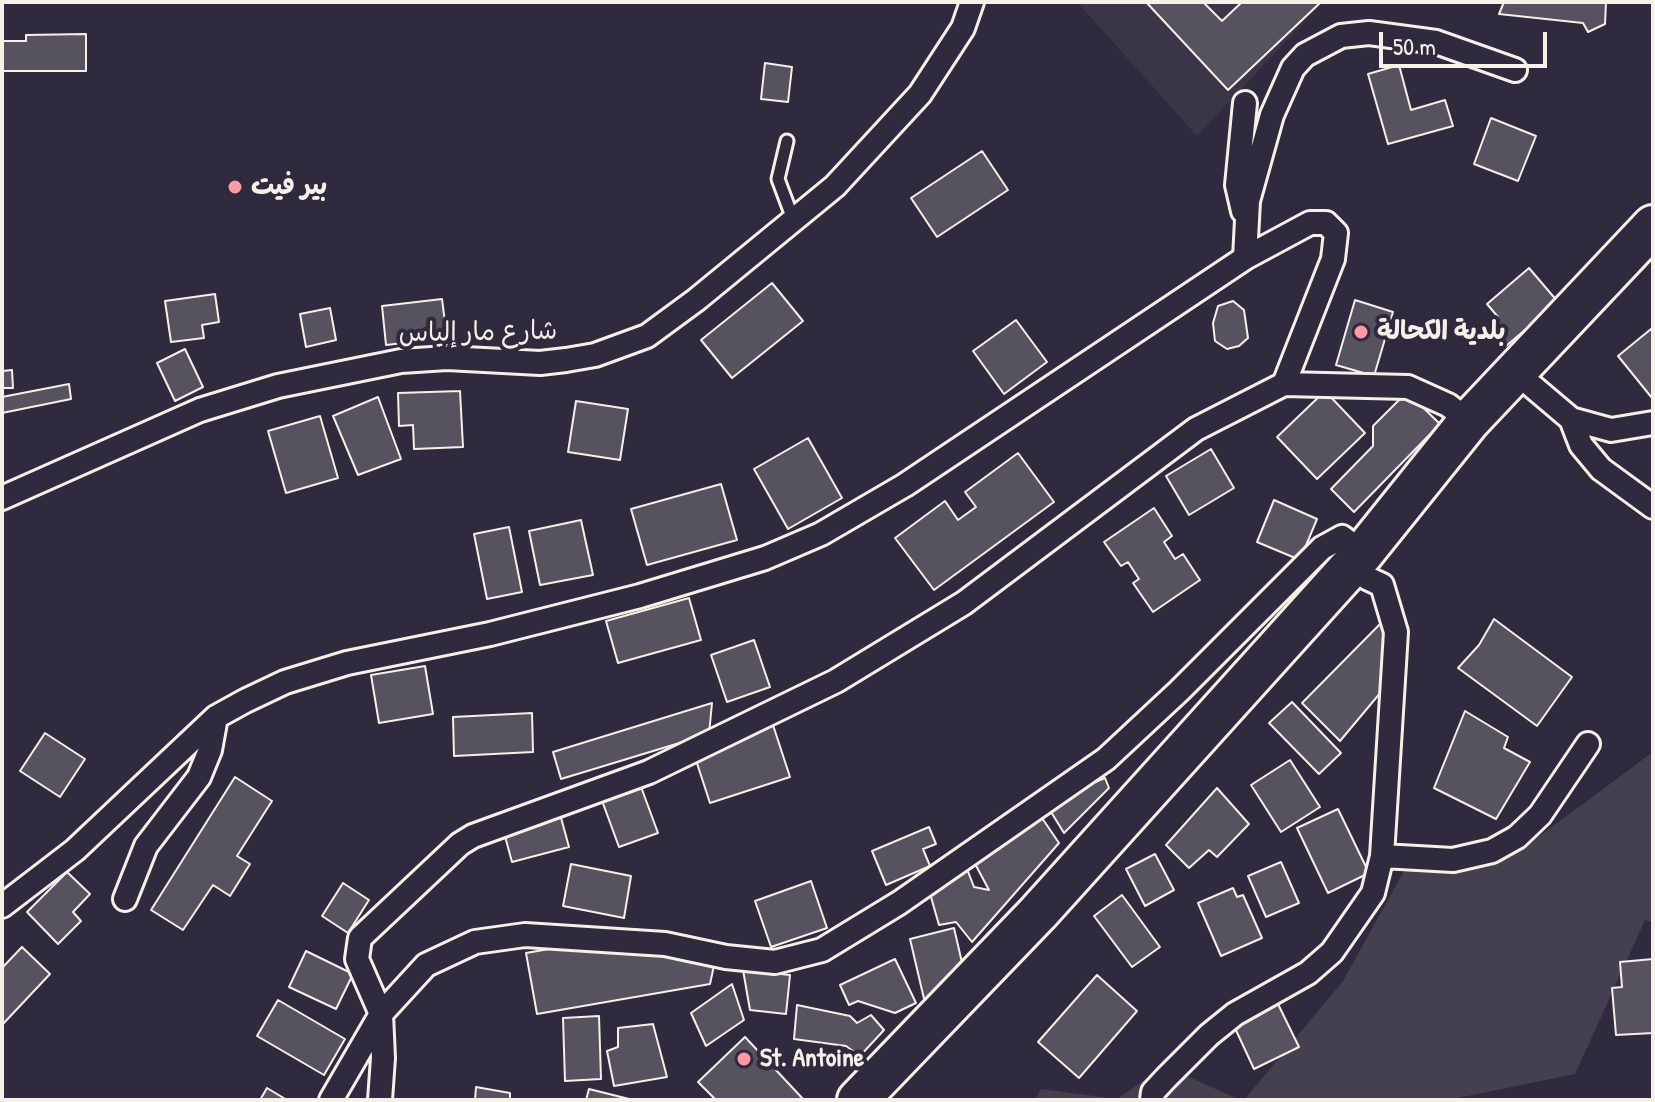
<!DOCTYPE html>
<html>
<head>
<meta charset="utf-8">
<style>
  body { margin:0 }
  #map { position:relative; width:1655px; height:1102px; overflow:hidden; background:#2f2a3d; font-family:"Patrick Hand",sans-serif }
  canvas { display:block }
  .frame { position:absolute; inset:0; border:4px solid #f4f1e8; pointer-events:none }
  .scale { position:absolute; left:1379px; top:32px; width:168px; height:36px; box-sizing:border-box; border:4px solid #f4f1e8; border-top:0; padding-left:10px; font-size:24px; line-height:28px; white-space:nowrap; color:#f4f1e8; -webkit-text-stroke:6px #2f2a3d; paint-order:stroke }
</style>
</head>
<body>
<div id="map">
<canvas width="1655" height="1102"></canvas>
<div class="frame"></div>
<div class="scale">50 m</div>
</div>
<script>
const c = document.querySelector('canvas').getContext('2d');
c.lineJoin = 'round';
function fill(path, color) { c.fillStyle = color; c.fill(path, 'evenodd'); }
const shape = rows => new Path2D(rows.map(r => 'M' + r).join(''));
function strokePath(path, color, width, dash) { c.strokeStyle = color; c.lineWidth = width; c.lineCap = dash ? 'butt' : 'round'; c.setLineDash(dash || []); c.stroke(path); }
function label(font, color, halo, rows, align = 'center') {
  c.font = font + ' "Patrick Hand","Playpen Sans Arabic",sans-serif'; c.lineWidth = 8; c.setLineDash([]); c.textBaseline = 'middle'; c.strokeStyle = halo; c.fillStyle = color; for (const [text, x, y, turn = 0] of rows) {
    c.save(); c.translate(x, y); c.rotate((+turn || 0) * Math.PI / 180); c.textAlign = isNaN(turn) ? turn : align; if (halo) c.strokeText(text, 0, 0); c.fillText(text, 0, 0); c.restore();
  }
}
fill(shape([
  [1077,2,1323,2,1197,136]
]), '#3b3647');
fill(shape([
  [1653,752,1653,922,1645,920,1575,1074,1448,1100,1244,1100,1343,981,1404,871,1537,838],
  [1165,1066,1240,1100,1035,1100,1041,1089,1117,1099]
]), '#454050');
const building = shape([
  [1146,2,1203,2,1222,21,1242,2,1321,2,1228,90,1146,2],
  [1504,2,1606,2,1605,24,1588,32,1583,23,1499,14,1504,2],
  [86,34,86,71,2,71,2,41,26,41,26,35,86,34],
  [765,63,792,67,788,102,761,99,765,63],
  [1399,65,1411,110,1445,100,1453,126,1388,144,1368,74,1399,65],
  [1491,118,1536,136,1518,181,1474,164,1491,118],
  [982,151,1008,190,937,237,911,198,982,151],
  [1529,268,1558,302,1506,346,1488,325,1498,317,1487,304,1529,268],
  [772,283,803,321,732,378,701,340,772,283],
  [215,294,219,322,202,325,204,338,171,342,165,301,215,294],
  [442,299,447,338,386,345,382,306,442,299],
  [1355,300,1393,312,1374,376,1336,365,1355,300],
  [1233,301,1244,310,1248,338,1239,346,1227,349,1215,341,1213,323,1218,306,1233,301],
  [330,308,336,340,306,347,300,314,330,308],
  [1016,320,1047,362,1004,394,973,351,1016,320],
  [1651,329,1653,332,1652,398,1618,356,1651,329],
  [185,349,203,387,175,401,157,363,185,349],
  [12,370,13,388,2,388,2,371,12,370],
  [69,384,71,399,2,413,2,397,69,384],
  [460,391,463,447,414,449,413,425,399,426,398,393,460,391],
  [1325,391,1365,433,1317,479,1277,437,1325,391],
  [1407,392,1440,424,1354,512,1331,489,1373,446,1373,426,1407,392],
  [378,397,401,459,358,475,333,416,378,397],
  [576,401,628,409,620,460,568,452,576,401],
  [320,416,338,478,286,493,268,431,320,416],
  [808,438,842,498,788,529,754,469,808,438],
  [1211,449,1234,488,1189,515,1166,476,1211,449],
  [1018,453,1054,502,934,590,895,538,945,501,958,520,976,507,965,492,1018,453],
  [721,484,737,540,647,565,631,509,721,484],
  [1274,500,1317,519,1300,560,1257,542,1274,500],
  [1154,508,1172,536,1164,542,1175,559,1183,554,1200,580,1153,612,1133,583,1139,579,1128,562,1121,566,1104,542,1154,508],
  [581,520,593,575,540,585,529,531,581,520],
  [509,527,522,592,487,599,474,534,509,527],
  [689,598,701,640,618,663,606,621,689,598],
  [1386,618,1388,642,1381,692,1340,741,1302,703,1386,618],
  [1494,619,1572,677,1537,726,1458,668,1479,645,1494,619],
  [754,640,770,687,727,702,711,655,754,640],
  [425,666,433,714,379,723,371,675,425,666],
  [1292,702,1341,753,1319,774,1269,723,1292,702],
  [712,703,709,734,561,779,553,752,712,703],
  [1465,711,1508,737,1504,748,1530,762,1496,819,1434,788,1465,711],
  [532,713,533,752,454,756,453,717,532,713],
  [773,725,790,777,710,803,693,751,773,725],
  [45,733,85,759,60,797,20,771,45,733],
  [1290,760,1320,807,1281,832,1251,785,1290,760],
  [235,777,272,801,237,856,250,864,230,896,213,885,183,930,151,910,235,777],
  [1105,778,1109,788,1064,833,1051,812,1088,785,1105,778],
  [640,784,658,833,619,847,601,798,640,784],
  [1217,788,1249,824,1217,857,1209,850,1189,868,1166,845,1217,788],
  [1338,809,1369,873,1328,893,1297,828,1338,809],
  [560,814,569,847,512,862,503,829,560,814],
  [1042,818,1059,843,972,942,956,922,939,925,929,890,967,869,974,887,989,890,973,860,1042,818],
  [929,827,936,844,923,849,930,866,886,885,872,851,929,827],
  [1155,854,1174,890,1145,906,1126,869,1155,854],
  [1281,862,1299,903,1266,917,1248,876,1281,862],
  [571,864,631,876,624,918,563,906,571,864],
  [67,872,90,894,73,912,81,921,58,944,27,912,67,872],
  [811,881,827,928,771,947,755,901,811,881],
  [343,883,369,900,348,933,322,916,343,883],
  [1233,888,1237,897,1243,895,1262,938,1221,956,1198,903,1233,888],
  [1122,895,1160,947,1132,967,1094,916,1122,895],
  [954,928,963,967,925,1003,910,939,954,928],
  [578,944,715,961,710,984,537,1014,526,953,578,944],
  [22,947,50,974,2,1025,2,968,22,947],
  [306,951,353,974,336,1009,289,987,306,951],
  [895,959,916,1003,895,1013,858,1001,849,1005,840,985,895,959],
  [1653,959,1653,1033,1616,1035,1612,988,1622,987,1620,962,1653,959],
  [743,970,790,975,786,1014,750,1010,743,970],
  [1097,975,1137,1011,1079,1078,1038,1042,1097,975],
  [732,984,744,1020,706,1046,691,1013,732,984],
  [278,1000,345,1039,324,1075,257,1036,278,1000],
  [1278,1004,1299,1047,1254,1069,1234,1026,1278,1004],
  [797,1005,850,1016,857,1023,871,1015,884,1030,860,1056,846,1046,794,1039,797,1005],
  [599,1016,601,1079,565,1081,563,1018,599,1016],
  [653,1024,667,1077,614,1086,607,1051,618,1047,618,1028,653,1024],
  [745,1037,804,1100,716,1100,698,1082,745,1037],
  [476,1087,510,1093,510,1100,475,1100,476,1087],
  [267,1088,287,1100,260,1100,267,1088],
  [589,1089,633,1100,586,1100,589,1089]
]);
fill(building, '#56525f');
strokePath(building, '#f4f1e8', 2);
const lane = shape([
  [787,141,778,179,790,211,800,213]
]);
const street = shape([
  [1243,211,1237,185,1245,103],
  [1245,258,1248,201,1272,115,1293,68,1305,55,1341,36,1369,33,1436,42,1515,70],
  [1532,386,1571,419,1581,445,1601,469,1653,507],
  [1571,419,1611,430,1653,423],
  [2,498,200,410,278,386,401,361,447,358,540,363,566,360,595,355,647,336,696,300,835,186,920,94,963,28,972,2],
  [1382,856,1453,860,1492,851,1517,837,1540,815,1588,744],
  [125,899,146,846,199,777,210,750,216,717],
  [2,906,75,850,216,717,245,701,285,682,347,663,490,634,640,596,765,558,821,534,905,485,1245,258,1310,223,1326,223,1336,233,1333,259,1284,384],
  [331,1100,381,1014,357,959,360,938,460,844,473,836,649,772,836,681,964,603,1196,429,1284,384,1408,387,1448,405,1469,421],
  [380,1100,383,1058,381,1014,426,965,475,942,525,935,665,944,726,957,775,962,822,950,899,903,1106,759,1179,691,1322,548,1342,537,1363,553],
  [1152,1100,1153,1092,1166,1078,1209,1035,1235,1014,1308,973,1332,952,1373,893,1382,856,1396,632,1382,585,1367,578]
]);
const highway = shape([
  [858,1100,1038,913,1363,553,1469,421,1653,226]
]);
strokePath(lane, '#f4f1e8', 17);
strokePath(street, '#f4f1e8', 28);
strokePath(highway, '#f4f1e8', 46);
strokePath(lane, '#2f2a3d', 11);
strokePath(street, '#2f2a3d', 22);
strokePath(highway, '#2f2a3d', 40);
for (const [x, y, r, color] of [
  [235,187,8,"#ff9aa2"],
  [1361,332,8,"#ff9aa2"],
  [744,1059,8,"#ff9aa2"]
]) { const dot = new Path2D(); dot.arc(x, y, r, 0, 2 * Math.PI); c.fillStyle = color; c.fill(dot); strokePath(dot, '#2f2a3d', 3); }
label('bold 26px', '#f4f1e8', '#2f2a3d', [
  ["بير فيت",251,187],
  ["بلدية الكحالة",1377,332],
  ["St. Antoine",760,1059]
], 'left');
label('26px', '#f4f1e8', '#2f2a3d', [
  ["شارع مار إلياس",478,333,-1]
]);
</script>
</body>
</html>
